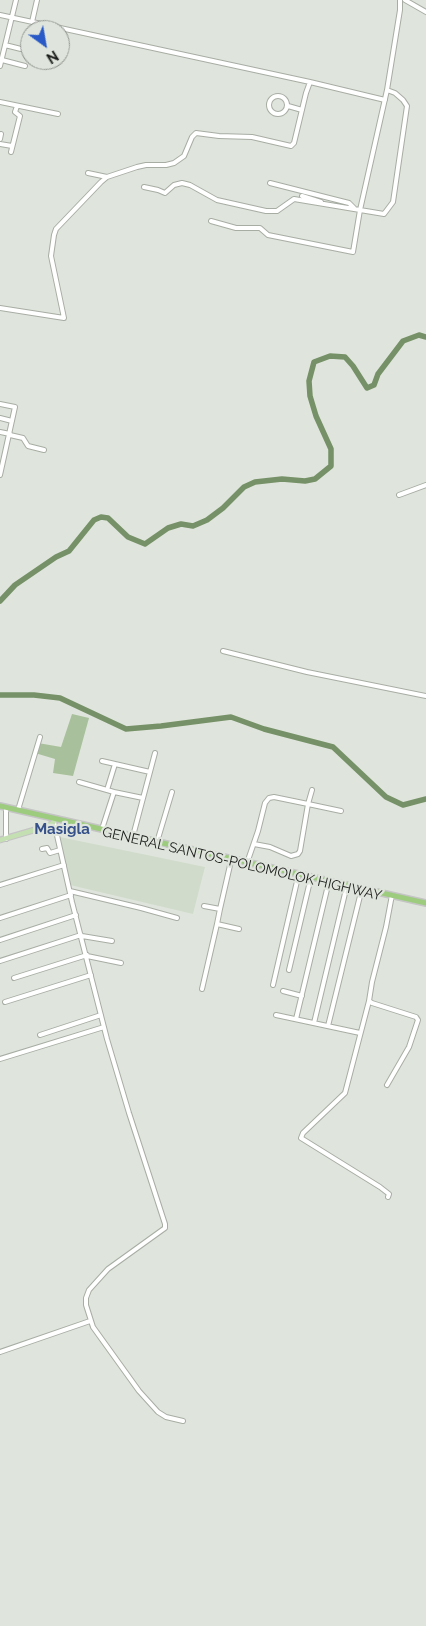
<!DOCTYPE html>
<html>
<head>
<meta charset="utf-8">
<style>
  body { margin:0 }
  #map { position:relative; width:426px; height:1626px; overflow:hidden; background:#dfe5dc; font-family:Raleway,sans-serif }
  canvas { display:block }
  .north { position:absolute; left:20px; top:20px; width:50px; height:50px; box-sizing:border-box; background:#dfe5dc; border:1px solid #91958f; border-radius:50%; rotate:148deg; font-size:14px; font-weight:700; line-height:20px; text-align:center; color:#1c1e1b }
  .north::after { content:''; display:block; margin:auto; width:18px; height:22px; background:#2859c7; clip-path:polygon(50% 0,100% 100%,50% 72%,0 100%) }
</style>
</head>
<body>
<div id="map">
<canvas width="426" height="1626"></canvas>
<div class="north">N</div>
</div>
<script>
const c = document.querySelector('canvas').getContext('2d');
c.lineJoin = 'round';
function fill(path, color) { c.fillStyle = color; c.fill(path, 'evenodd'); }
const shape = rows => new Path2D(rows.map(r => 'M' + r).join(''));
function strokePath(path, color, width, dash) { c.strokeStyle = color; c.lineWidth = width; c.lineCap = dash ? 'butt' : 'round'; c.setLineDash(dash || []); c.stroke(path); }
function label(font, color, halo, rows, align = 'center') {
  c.font = font + ' Raleway,sans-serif'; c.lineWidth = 4.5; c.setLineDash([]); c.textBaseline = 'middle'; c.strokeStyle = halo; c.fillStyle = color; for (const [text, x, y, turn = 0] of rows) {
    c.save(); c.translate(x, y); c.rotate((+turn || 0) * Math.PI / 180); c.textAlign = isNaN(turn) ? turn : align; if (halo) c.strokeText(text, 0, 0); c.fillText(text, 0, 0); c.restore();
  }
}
fill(shape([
  [60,837,205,867,193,914,70,885]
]), '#d1dbcc');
fill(shape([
  [72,714,89,718,73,776,53,773,55,759,35,753,38,743,61,747]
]), '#a8c09b');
strokePath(shape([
  [0,601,15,585,56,557,69,551,94,520,101,517,108,518,128,537,145,544,168,528,181,524,193,526,207,520,223,508,244,487,255,482,282,479,305,481,315,479,331,466,331,449,316,416,310,396,309,381,314,362,330,356,345,357,353,366,367,388,374,385,378,374,403,341,419,335,426,337],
  [0,695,34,695,60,698,126,729,161,726,231,717,264,729,333,747,386,797,403,805,426,799]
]), '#769167', 5.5);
const minor = shape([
  [405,0,426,12],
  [0,15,310,82,385,100],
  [32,22,37,0],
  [5,45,21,49],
  [2,60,25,66],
  [0,66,16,0],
  '269 105a9 9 0 1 1 18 0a9 9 0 1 1-18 0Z',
  [0,102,58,114],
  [288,106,302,110],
  [0,139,1,134],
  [0,144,12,146],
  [11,152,20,116,15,112,17,106],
  [88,173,107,177],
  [270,183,341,201,349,203,354,208],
  [144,187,158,190,165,193,174,185,182,183,190,185,217,200,266,211,277,211,294,199,360,210,387,90,400,10,400,0],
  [302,196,321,202],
  [211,221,236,228,260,228,268,235,353,252,360,210,384,214,393,202,407,106,403,100,395,93,387,90],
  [0,308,64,318,51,256,54,235,56,229,101,182,107,177,137,167,146,165,166,165,174,163,184,156,192,137,196,133,219,136,252,137,291,146,294,143,306,93,310,82],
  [0,404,15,407,0,475],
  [0,418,12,421],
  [0,432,10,434],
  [10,435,23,438,28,446,44,450],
  [399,495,426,485],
  [223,651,307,672,426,696],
  [102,761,150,772],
  [79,782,114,792,143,798],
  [107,790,115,764],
  [312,790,308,804,341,811],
  [6,810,6,839],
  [18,810,40,737],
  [54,822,72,902,107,1039,129,1113,165,1224,165,1228,108,1269,89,1290,86,1298,86,1305,93,1327,139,1391,158,1412,166,1417,183,1421],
  [102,829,114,792],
  [133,836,155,753],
  [157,842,172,792],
  [42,849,47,848,50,853,60,850],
  [247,863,258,831,265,803,269,798,274,797,308,804,300,851,298,854,291,856,270,847,254,844],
  [0,885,64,865],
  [70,891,141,908,177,918],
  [204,906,220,909,217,924,239,929],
  [220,909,231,861],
  [0,918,71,895],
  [82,936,112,941],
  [0,940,76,915],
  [87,956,121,963],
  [0,961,81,935],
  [289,970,311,877],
  [14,978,87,955],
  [273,985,298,877],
  [202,989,217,924],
  [283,991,302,996],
  [369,1001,345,1093,303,1133,301,1138,380,1187,389,1194,388,1197],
  [5,1002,91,975],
  [276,1015,360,1033],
  [296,1019,329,881],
  [314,1023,347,885],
  [328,1026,362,888],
  [40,1035,101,1015],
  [0,1059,104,1027],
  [387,1085,409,1047,418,1020,416,1017,372,1003,369,1001,372,982,386,927,392,895],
  [0,1352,90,1321]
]);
const major = shape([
  [0,840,48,826,53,823,55,819]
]);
const highway = shape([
  [0,806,426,903]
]);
strokePath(minor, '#a8ada4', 6);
strokePath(major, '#c4c4c4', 7);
strokePath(highway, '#c4c4c4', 8);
strokePath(minor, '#fff', 4);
strokePath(major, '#c4e0b2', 4.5);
strokePath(highway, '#9dcc7f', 5);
label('14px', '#1c1e1b', '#dfe5dc', [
  ["GENERAL SANTOS-POLOMOLOK HIGHWAY",242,864,13]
]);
label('bold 15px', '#36518a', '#dfe5dc', [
  ["Masigla",62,829]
]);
</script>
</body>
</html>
